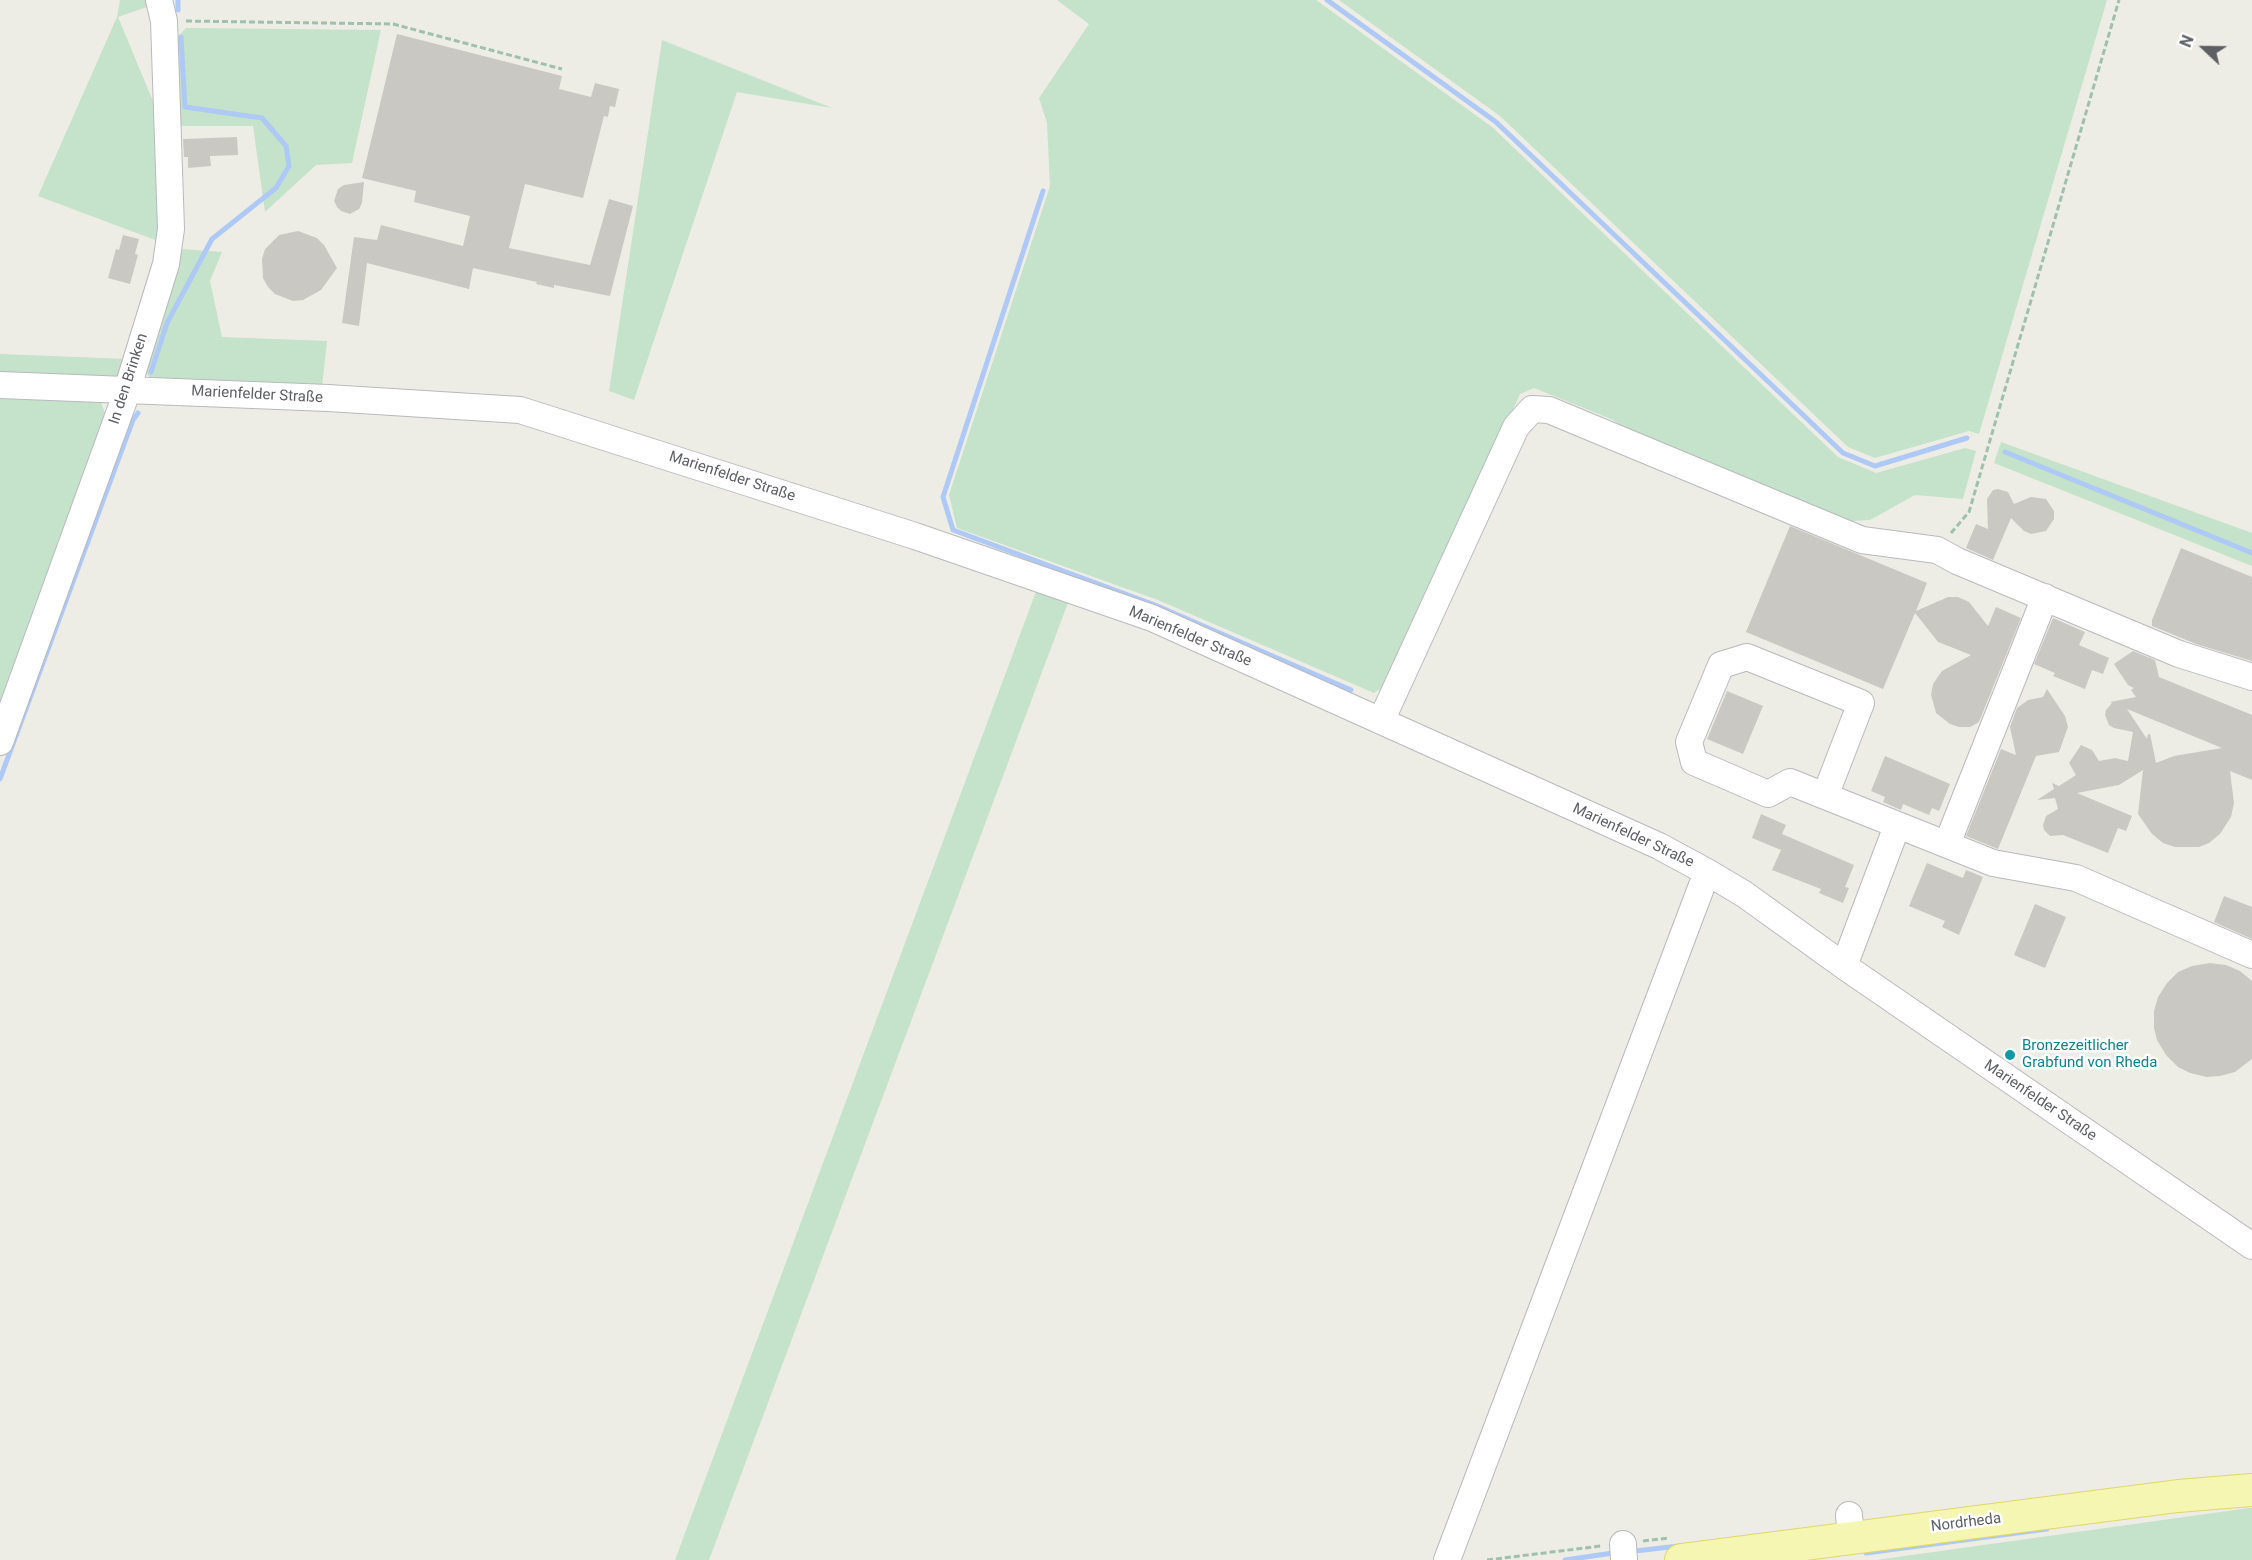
<!DOCTYPE html>
<html>
<head>
<meta charset="utf-8">
<style>
  body { margin:0 }
  #map { position:relative; width:2252px; height:1560px; overflow:hidden; background:#eeede5; font-family:Roboto,sans-serif }
  canvas { display:block }
  .north { position:absolute; left:2174px; top:18px; width:60px; height:60px; -webkit-text-stroke:4px #fff; paint-order:stroke; rotate:292deg; font-size:16px; font-weight:700; line-height:24px; text-align:center; color:#5d5f64 }
  .north::after { content:''; display:block; margin:auto; width:21px; height:27px; background:#5d5f64; clip-path:polygon(50% 0,100% 100%,50% 72%,0 100%) }
</style>
</head>
<body>
<div id="map">
<canvas width="2252" height="1560"></canvas>
<div class="north">N</div>
</div>
<script>
const c = document.querySelector('canvas').getContext('2d');
c.lineJoin = 'round';
function fill(path, color) { c.fillStyle = color; c.fill(path, 'evenodd'); }
const shape = rows => new Path2D(rows.map(r => 'M' + r).join(''));
function strokePath(path, color, width, dash) { c.strokeStyle = color; c.lineWidth = width; c.lineCap = dash ? 'butt' : 'round'; c.setLineDash(dash || []); c.stroke(path); }
function label(font, color, halo, rows, align = 'center') {
  c.font = font + ' Roboto,sans-serif'; c.lineWidth = 5; c.setLineDash([]); c.textBaseline = 'middle'; c.strokeStyle = halo; c.fillStyle = color; for (const [text, x, y, turn = 0] of rows) {
    c.save(); c.translate(x, y); c.rotate((+turn || 0) * Math.PI / 180); c.textAlign = isNaN(turn) ? turn : align; if (halo) c.strokeText(text, 0, 0); c.fillText(text, 0, 0); c.restore();
  }
}
fill(shape([
  [120,0,149,0,150,6,118,17,155,106,163,243,38,196,117,17],
  [1057,0,1316,0,1492,127,1838,457,1876,473,1965,448,1976,451,1963,499,1915,495,1870,520,1833,522,1652,444,1611,419,1534,388,1520,394,1456,541,1434,574,1383,687,1374,693,1158,600,957,528,949,495,1050,186,1047,123,1039,98,1089,24],
  [1339,0,2107,0,1979,434,1969,431,1875,458,1848,447,1500,116],
  [186,28,381,30,352,163,316,165,265,212,253,126,178,126,174,40],
  [662,40,832,108,737,92,634,400,609,391],
  [182,249,222,252,210,281,222,337,327,341,322,387,151,379,142,368],
  [0,354,128,359,117,379,0,375],
  [0,399,100,400,108,421,0,716],
  [2001,442,2252,533,2252,566,1994,463],
  [1037,589,1069,600,709,1560,675,1560],
  [2249,1508,2252,1508,2252,1560,1876,1560]
]), '#c5e2ca');
strokePath(shape([
  [178,0,178,10],
  [1327,0,1496,122,1843,453,1875,466,1967,438],
  [1043,191,943,497,953,530,1155,605,1351,690],
  [151,372,167,323,212,239,276,188,289,166,286,146,262,118,185,107,181,37],
  [2005,452,2252,553],
  [0,779,133,420,138,413],
  [1635,1551,1679,1546],
  [1866,1553,2047,1529],
  [1565,1560,1613,1553]
]), '#aec9f5', 5);
fill(shape([
  [397,34,562,76,559,89,591,97,595,83,619,89,615,107,610,106,608,117,604,116,583,198,525,184,509,248,590,265,609,199,633,206,610,296,554,285,554,288,536,284,537,282,473,268,469,289,367,263,359,326,342,323,354,237,377,240,381,225,463,246,470,216,414,202,416,191,362,178],
  [237,137,238,155,210,156,211,166,188,168,188,157,184,157,183,139],
  [364,182,362,203,359,209,350,214,341,211,337,207,334,201,338,189,344,185],
  [298,231,317,238,324,245,337,268,321,290,303,300,293,301,275,294,268,287,263,278,262,259,265,249,279,235],
  [123,235,139,239,135,254,138,255,130,284,108,278,116,249,119,250],
  [1998,489,2008,492,2014,504,2031,497,2046,499,2054,511,2054,519,2046,531,2031,534,2024,531,2011,518,1993,560,1966,548,1976,524,1988,529,1987,499,1993,490],
  [1790,526,1927,583,1916,611,1948,597,1958,597,1969,602,1988,626,1996,607,2021,618,1979,722,1970,727,1959,727,1950,724,1936,713,1931,695,1933,684,1942,671,1971,655,1938,642,1915,613,1883,689,1746,632],
  [2181,548,2252,577,2252,661,2196,644,2152,626,2152,620],
  [2053,618,2085,632,2079,645,2109,658,2103,674,2092,670,2085,689,2053,676,2055,673,2034,664],
  [2133,651,2155,660,2159,677,2252,715,2252,780,2230,771,2234,803,2231,817,2220,834,2209,843,2199,847,2175,847,2163,843,2152,834,2138,814,2143,770,2119,785,2077,793,2132,816,2126,831,2118,828,2108,853,2063,835,2050,836,2044,830,2043,825,2046,816,2058,809,2055,798,2037,800,2054,789,2052,783,2059,786,2076,775,2069,763,2081,745,2092,750,2099,761,2115,758,2128,761,2133,732,2114,728,2109,725,2105,715,2106,710,2112,703,2110,702,2136,697,2131,690,2134,688,2128,685,2114,664],
  [2127,709,2222,748,2174,756,2156,763,2150,734,2148,734,2147,739],
  [2047,689,2065,716,2068,727,2059,752,2036,756,1998,849,1966,836,2001,749,2016,755,2010,727,2017,708,2028,700,2043,697],
  [1727,691,1763,706,1743,754,1707,739],
  [1885,756,1950,784,1939,811,1932,808,1929,815,1903,804,1901,810,1883,802,1885,797,1871,791],
  [1761,814,1786,825,1782,834,1854,865,1845,887,1849,888,1843,903,1819,893,1821,889,1772,870,1781,850,1752,838],
  [1927,863,1963,878,1966,870,1983,877,1959,935,1942,927,1945,921,1909,906],
  [2224,896,2252,907,2252,939,2214,922],
  [2035,904,2066,917,2045,968,2014,955],
  [2210,963,2226,965,2240,971,2252,981,2252,1059,2235,1072,2220,1076,2207,1077,2190,1073,2178,1067,2166,1055,2157,1040,2154,1028,2154,1011,2158,997,2167,983,2178,972,2192,966]
]), '#c9c8c2');
const minor = shape([
  [0,385,328,398,520,410,915,536,1152,618,1659,846,1707,872,1744,894,1844,966,2252,1246],
  [1381,721,1516,427,1532,409,1549,410,1862,540,1937,550,1957,561,2179,654,2252,677],
  [0,742,124,400,166,264,171,229,164,21,159,0],
  [1825,796,1790,782,1768,794,1694,762,1689,742,1721,665,1747,657,1861,703,1825,796,1993,863,2076,878,2252,955],
  [1947,844,2045,597],
  [1844,966,1897,826],
  [1849,1515,1851,1538],
  [1623,1544,1624,1560],
  [1447,1560,1707,872]
]);
const major = shape([
  [1681,1560,2178,1496,2252,1490]
]);
strokePath(minor, '#b8b9be', 28);
strokePath(major, '#e1d66b', 34);
strokePath(shape([
  [186,21,393,24,562,69],
  [1951,533,1969,512,2119,0],
  [1643,1541,1669,1538],
  [1487,1560,1601,1546]
]), '#9ec0ae', 3, [6, 3]);
strokePath(minor, '#fff', 26);
strokePath(major, '#f4f6b2', 32);
for (const [x, y, r, color] of [
  [2010,1055,6,"#0f9aa8"]
]) { const dot = new Path2D(); dot.arc(x, y, r, 0, 2 * Math.PI); c.fillStyle = color; c.fill(dot); strokePath(dot, '#fff', 2); }
label('15px', '#5d5f64', '#fff', [
  ["In den Brinken",129,379,-72],
  ["Marienfelder Straße",257,395,3],
  ["Marienfelder Straße",732,477,18],
  ["Marienfelder Straße",1190,637,23],
  ["Marienfelder Straße",1633,836,25],
  ["Marienfelder Straße",2040,1101,34],
  ["Nordrheda",1966,1523,-7]
]);
label('15px', '#0d838f', '#fff', [
  ["Bronzezeitlicher",2022,1046],
  ["Grabfund von Rheda",2022,1063]
], 'left');
</script>
</body>
</html>
